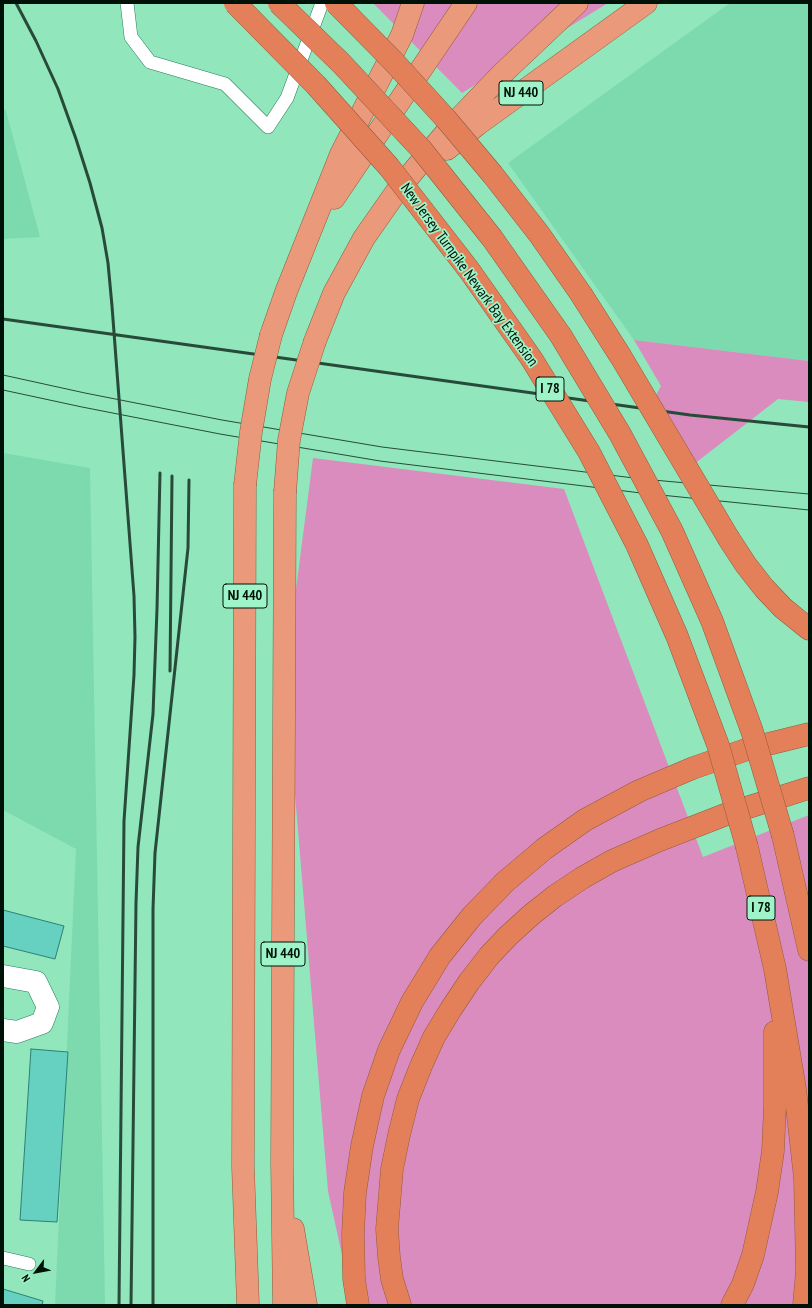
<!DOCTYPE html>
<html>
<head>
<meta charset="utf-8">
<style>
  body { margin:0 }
  #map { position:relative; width:812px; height:1308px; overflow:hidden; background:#91e6bc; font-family:"PT Sans Narrow",sans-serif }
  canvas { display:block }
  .frame { position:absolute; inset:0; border:4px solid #001107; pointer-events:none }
  .north { position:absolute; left:16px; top:1252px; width:40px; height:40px; -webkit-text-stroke:3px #9ef3c8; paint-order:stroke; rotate:238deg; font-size:11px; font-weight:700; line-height:16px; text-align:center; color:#001107 }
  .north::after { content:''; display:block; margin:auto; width:14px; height:18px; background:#001107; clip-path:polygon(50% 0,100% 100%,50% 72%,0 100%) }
</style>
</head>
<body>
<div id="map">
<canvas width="812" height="1308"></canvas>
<div class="frame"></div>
<div class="north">N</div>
</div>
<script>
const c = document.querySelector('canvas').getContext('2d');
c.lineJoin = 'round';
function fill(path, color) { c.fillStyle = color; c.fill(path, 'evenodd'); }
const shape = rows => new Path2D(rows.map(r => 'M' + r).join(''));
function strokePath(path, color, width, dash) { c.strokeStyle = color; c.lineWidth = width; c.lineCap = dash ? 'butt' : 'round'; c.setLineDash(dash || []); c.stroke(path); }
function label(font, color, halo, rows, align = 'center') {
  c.font = font + ' "PT Sans Narrow",sans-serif'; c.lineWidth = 3.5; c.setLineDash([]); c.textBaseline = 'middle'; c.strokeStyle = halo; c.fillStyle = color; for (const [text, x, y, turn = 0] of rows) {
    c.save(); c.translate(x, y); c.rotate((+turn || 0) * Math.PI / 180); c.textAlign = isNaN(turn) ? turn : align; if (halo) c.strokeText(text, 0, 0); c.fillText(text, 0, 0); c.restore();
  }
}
fill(shape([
  [730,3,809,3,809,361,634,340,508,163],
  [3,107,6,111,40,237,3,239],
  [3,453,90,468,105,1305,55,1305,76,849,3,810]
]), '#7cdaae');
fill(shape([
  [373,3,608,3,462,93],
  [634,340,809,361,809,402,778,399,689,468,654,399,661,386],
  [313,458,564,489,703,857,809,815,809,1305,353,1305,328,1191,285,674]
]), '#da8cbe');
const building = shape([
  [3,910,64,926,55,959,3,946,3,910],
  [31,1049,68,1052,57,1222,20,1220,31,1049],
  [3,1289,43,1301,42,1305,3,1305,3,1289]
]);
fill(building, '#66d1c0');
strokePath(building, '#2c8074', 1);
const service = shape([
  [127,3,131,37,150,62,225,84,268,127,287,98,322,3],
  [3,1258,29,1264]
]);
const minor = shape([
  [3,976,36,982,48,1007,42,1023,17,1032,3,1030]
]);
const trunk = shape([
  [447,149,478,124,646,3],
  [334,198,466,3],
  [271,335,286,292,341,154,402,35,413,3],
  [315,341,334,293,364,238,399,188,450,128,503,73,577,3],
  [245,485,243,1167,248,1305],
  [293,1229,306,1305],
  [284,1305,282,1162,285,492]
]);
const motorway = shape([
  [729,539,746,565,764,588,783,608,809,629],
  [783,836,809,950],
  [747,847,775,969,795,1089,805,1178,807,1271,804,1305],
  [358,1305,354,1279,353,1234,355,1193,362,1146,373,1096,389,1050,412,1002,440,956,472,916,505,882,544,849,585,820,639,791,693,768,748,749,809,734],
  [400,1305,392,1279,389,1257,387,1229,392,1169,399,1135,408,1099,421,1066,434,1037,451,1009,469,982,489,956,508,936,531,915,555,896,582,878,612,861,660,840,727,814,809,788],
  [732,1305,743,1284,753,1255,767,1192,773,1151,775,1106,775,1032]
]);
strokePath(service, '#237d58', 14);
strokePath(minor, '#237d58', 23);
strokePath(trunk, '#94593c', 23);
strokePath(motorway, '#94593c', 23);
strokePath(service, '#fff', 13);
strokePath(minor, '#fff', 22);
strokePath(trunk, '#ea9a7a', 22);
strokePath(motorway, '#e48059', 22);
strokePath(shape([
  [3,375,85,393,222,420,382,447,642,479,809,494],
  [3,390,82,407,220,434,380,461,641,493,809,510]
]), '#274b38', 1);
strokePath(shape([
  [16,3,36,41,58,89,76,139,90,183,102,228,108,263,112,306,134,596,135,637,134,675,124,821,119,1305],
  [3,319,690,415,809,427],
  [170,671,172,476],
  [131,1305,136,903,138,847,153,714,157,609,160,473],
  [153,1305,153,909,155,853,188,548,189,480]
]), '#274b38', 3);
const trunkBridge = shape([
  [245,485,251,432,260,379,271,335],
  [285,492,289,440,298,393,315,341]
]);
const motorwayBridge = shape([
  [235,3,316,85,389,167,469,270,531,358,589,452,637,545,677,636,718,745,747,847],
  [279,3,341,63,421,149,492,238,561,336,620,434,672,531,712,621,752,731,783,836],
  [336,3,394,62,446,119,493,175,539,234,581,294,621,357,729,539]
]);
strokePath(trunkBridge, '#94593c', 23, []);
strokePath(motorwayBridge, '#94593c', 23, []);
strokePath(trunkBridge, '#ea9a7a', 22);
strokePath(motorwayBridge, '#e48059', 22);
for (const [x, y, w] of [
  [521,93,44],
  [550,389,28],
  [245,596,44],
  [761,908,28],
  [283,954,44]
]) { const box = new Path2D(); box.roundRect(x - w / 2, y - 12, w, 24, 3); c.fillStyle = '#9ef3c8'; c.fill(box); strokePath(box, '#001107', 1); }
label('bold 14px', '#001107', null, [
  ["NJ 440",521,93],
  ["I 78",550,389],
  ["NJ 440",245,596],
  ["I 78",761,908],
  ["NJ 440",283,954]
]);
label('15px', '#001107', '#9ef3c8', [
  ["New Jersey Turnpike Newark Bay Extension",469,275,54]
]);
</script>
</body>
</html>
